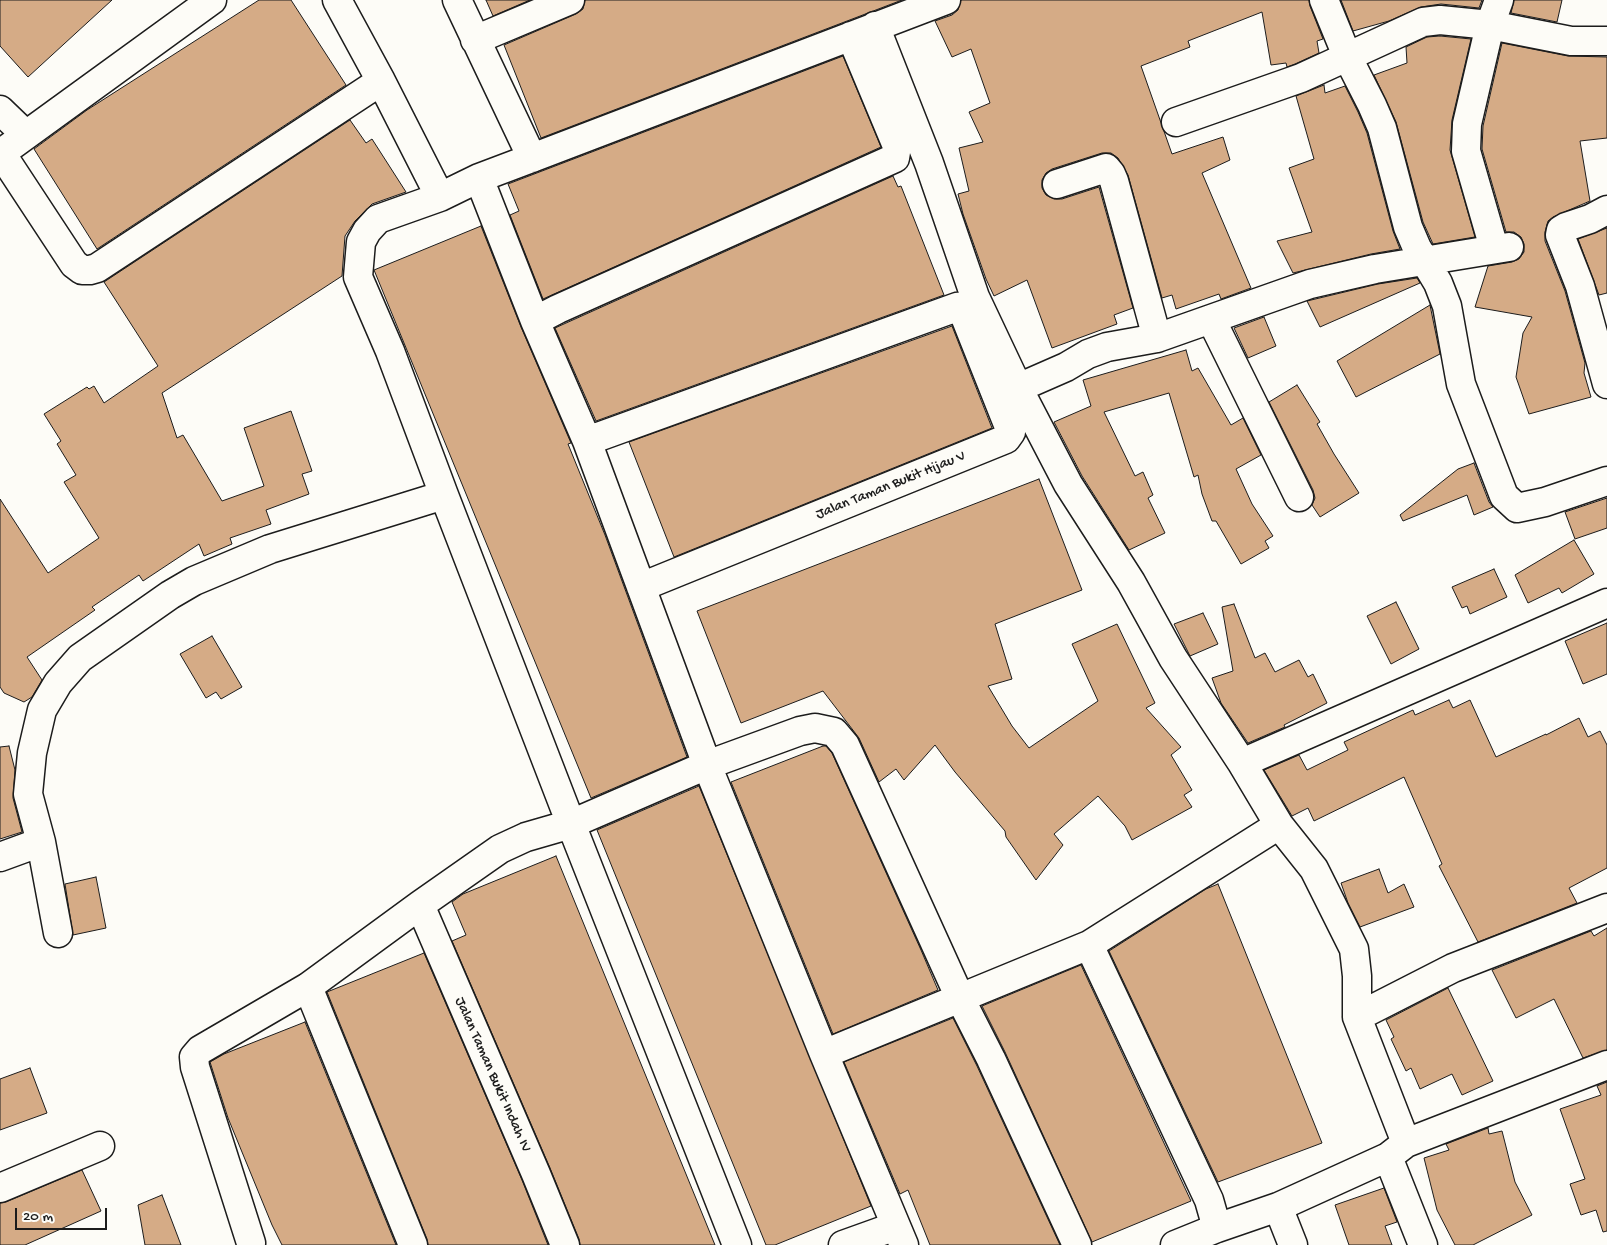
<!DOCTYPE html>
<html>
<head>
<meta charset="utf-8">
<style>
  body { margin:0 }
  #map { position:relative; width:1607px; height:1245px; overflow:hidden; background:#fdfcf7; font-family:"Gochi Hand",sans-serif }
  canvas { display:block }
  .scale { position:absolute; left:15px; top:1208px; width:92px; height:22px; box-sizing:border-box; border:2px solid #1c1c1c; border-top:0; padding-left:6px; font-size:15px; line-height:18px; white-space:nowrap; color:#1c1c1c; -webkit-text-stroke:4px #fdfcf7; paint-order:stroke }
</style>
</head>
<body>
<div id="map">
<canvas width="1607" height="1245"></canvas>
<div class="scale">20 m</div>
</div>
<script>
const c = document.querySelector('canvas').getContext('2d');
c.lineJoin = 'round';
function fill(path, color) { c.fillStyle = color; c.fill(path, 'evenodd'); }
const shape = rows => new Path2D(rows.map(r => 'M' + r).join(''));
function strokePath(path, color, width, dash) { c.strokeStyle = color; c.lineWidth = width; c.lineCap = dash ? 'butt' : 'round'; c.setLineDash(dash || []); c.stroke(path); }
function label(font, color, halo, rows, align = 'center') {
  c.font = font + ' "Gochi Hand",sans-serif'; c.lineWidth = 4; c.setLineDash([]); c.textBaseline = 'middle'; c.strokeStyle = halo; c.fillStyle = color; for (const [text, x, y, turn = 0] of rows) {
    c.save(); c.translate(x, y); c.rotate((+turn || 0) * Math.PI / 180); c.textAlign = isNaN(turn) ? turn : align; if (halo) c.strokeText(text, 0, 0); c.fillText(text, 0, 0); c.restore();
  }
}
const building = shape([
  [0,0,112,0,28,77,0,46,0,0],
  [259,0,291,0,346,85,97,249,34,149,87,110,259,0],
  [486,0,530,0,493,16,486,0],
  [585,0,902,0,541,138,504,45,576,14,583,9,585,0],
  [961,0,1309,0,1310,6,1323,39,1317,41,1319,53,1295,64,1287,67,1286,63,1271,65,1262,12,1188,41,1190,47,1141,66,1172,154,1223,137,1230,160,1202,173,1251,288,1221,299,1219,294,1176,309,1172,295,1162,298,1128,175,1118,158,1111,153,1102,153,1052,169,1046,173,1042,180,1042,188,1046,195,1054,199,1062,199,1099,187,1133,308,1114,315,1117,324,1052,348,1027,280,994,296,986,279,963,214,958,194,969,191,959,148,983,142,969,112,990,103,971,49,952,57,935,21,952,15,958,10,961,0],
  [1341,0,1482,0,1479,8,1441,4,1421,7,1389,21,1353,31,1341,0],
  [1514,0,1562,0,1557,22,1511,13,1514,0],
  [1440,36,1471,39,1452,120,1450,150,1475,237,1433,244,1423,222,1396,122,1374,75,1407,63,1406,47,1427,37,1440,36],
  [1502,43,1568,56,1607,57,1607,138,1580,141,1590,201,1553,217,1548,221,1545,232,1545,241,1565,291,1585,363,1584,373,1591,397,1529,414,1516,377,1523,333,1532,317,1475,307,1488,266,1512,262,1519,259,1524,252,1524,244,1521,237,1514,232,1506,232,1482,149,1483,126,1502,43],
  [843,56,881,147,543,299,510,215,519,211,508,184,843,56],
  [1324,85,1325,93,1345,86,1358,112,1367,133,1393,231,1400,249,1371,254,1293,273,1277,241,1312,232,1289,168,1314,159,1296,96,1324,85],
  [350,120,366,143,372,139,406,192,372,204,355,221,345,236,342,276,162,393,177,438,183,435,222,501,264,486,244,428,291,411,312,471,302,474,309,494,266,510,271,524,230,538,232,544,204,556,199,544,143,581,139,575,92,607,95,610,27,657,42,680,32,697,24,702,4,693,0,687,0,499,48,573,99,538,64,482,76,475,57,444,61,441,44,414,87,387,89,389,94,386,104,403,158,366,104,282,350,120],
  [893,176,898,187,901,186,944,295,596,421,555,328,893,176],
  [481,226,521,327,571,443,568,444,605,535,687,757,591,798,374,270,481,226],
  [1607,228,1607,293,1599,295,1578,239,1607,228],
  [1417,278,1420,283,1320,327,1307,301,1378,284,1417,278],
  [1430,305,1440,354,1356,397,1337,361,1430,305],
  [1264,317,1276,346,1248,358,1234,328,1264,317],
  [952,326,992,428,674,557,629,442,952,326],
  [1186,350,1192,371,1198,368,1231,425,1243,418,1261,455,1236,469,1252,504,1273,536,1265,541,1269,548,1241,564,1216,521,1212,521,1202,494,1198,475,1194,477,1169,393,1104,412,1135,476,1143,472,1153,495,1148,498,1165,533,1129,550,1082,476,1054,422,1091,406,1083,380,1186,350],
  [1297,385,1320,422,1317,424,1334,454,1359,493,1320,517,1312,505,1315,498,1313,490,1269,402,1297,385],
  [1474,463,1489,502,1493,507,1474,515,1467,495,1403,521,1400,515,1458,469,1474,463],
  [1039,479,1082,590,995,624,1012,679,988,686,1012,726,1029,748,1098,701,1072,644,1117,624,1155,703,1146,708,1181,747,1171,755,1192,790,1184,795,1192,807,1132,840,1125,826,1098,796,1054,834,1063,845,1036,880,1006,837,1005,831,955,772,935,745,904,780,896,769,879,782,859,738,823,691,741,723,697,611,1039,479],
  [1607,498,1607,528,1575,539,1565,512,1607,498],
  [1574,540,1594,574,1562,593,1559,588,1528,603,1515,575,1574,540],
  [1494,569,1507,597,1470,614,1467,606,1462,608,1452,587,1494,569],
  [1396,602,1419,649,1391,664,1367,616,1396,602],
  [1234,604,1255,658,1265,653,1275,672,1299,660,1308,677,1313,674,1327,703,1284,725,1285,727,1248,743,1221,703,1212,678,1233,671,1222,607,1234,604],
  [1203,613,1218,644,1190,656,1174,624,1203,613],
  [1607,623,1607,674,1583,684,1565,641,1607,623],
  [212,636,242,687,221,699,216,692,206,698,180,654,212,636],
  [1449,700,1453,708,1470,700,1496,757,1546,734,1546,735,1579,718,1588,737,1600,731,1607,745,1607,868,1569,888,1577,903,1478,942,1439,866,1442,864,1404,777,1314,821,1308,808,1292,816,1264,770,1299,755,1307,770,1348,750,1344,742,1413,710,1415,715,1449,700],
  [9,746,15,770,13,798,22,832,0,839,0,747,9,746],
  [823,746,826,746,832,753,921,950,938,990,833,1034,731,782,823,746],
  [699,786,871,1206,775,1245,766,1245,597,830,699,786],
  [556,856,605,976,715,1245,580,1245,579,1239,550,1168,452,941,466,935,452,902,463,894,556,856],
  [1379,869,1388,893,1404,884,1414,907,1360,927,1348,903,1341,883,1379,869],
  [96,877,106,928,73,935,65,884,96,877],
  [1218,884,1322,1143,1218,1182,1109,951,1206,889,1218,884],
  [1607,928,1607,1050,1583,1058,1554,999,1516,1018,1492,970,1591,931,1594,936,1607,928],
  [424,953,522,1180,548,1245,428,1245,427,1239,327,992,424,953],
  [1081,965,1191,1201,1092,1242,1005,1052,982,1006,1081,965],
  [1448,988,1493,1081,1462,1095,1452,1074,1420,1089,1411,1068,1406,1071,1391,1039,1394,1037,1386,1020,1448,988],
  [953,1018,977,1066,1060,1245,930,1245,908,1190,900,1194,844,1062,953,1018],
  [305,1022,396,1245,282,1245,272,1225,228,1118,210,1062,224,1054,305,1022],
  [30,1068,47,1113,0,1130,0,1079,30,1068],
  [1607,1082,1607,1231,1603,1232,1596,1210,1581,1215,1570,1184,1585,1179,1560,1109,1601,1095,1597,1086,1607,1082],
  [1488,1128,1489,1134,1502,1131,1515,1182,1532,1215,1473,1245,1455,1245,1437,1210,1424,1158,1449,1150,1446,1144,1488,1128],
  [82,1170,101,1211,25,1245,0,1245,0,1203,6,1202,82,1170],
  [1384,1188,1397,1222,1385,1226,1392,1245,1349,1245,1335,1205,1384,1188],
  [162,1195,181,1245,145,1245,138,1205,162,1195]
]);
fill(building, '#d5ab86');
strokePath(building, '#1c1c1c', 1);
const minor = shape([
  [337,0,381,81,440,197],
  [457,0,532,158],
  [1324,0,1347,56,1372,105,1382,128,1408,227,1417,248,1438,283,1447,306,1461,384,1504,496,1517,508,1545,502,1607,481],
  [875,26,929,163,975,297,1018,388,1068,484,1131,582,1173,658,1242,763,1279,825,1314,869,1354,949,1357,976,1357,1017,1406,1143],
  [475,40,570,0],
  [0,110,26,135],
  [1176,122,1301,78,1423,22,1440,20,1490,25,1571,41,1607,41],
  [1,153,74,264,82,270,90,270,97,268,381,81],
  [0,154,212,0],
  [479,178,535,321,587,441,707,765,824,1054,904,1245],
  [1057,184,1106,168,1111,174,1114,181,1157,338],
  [1607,210,1590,219,1566,227,1561,230,1560,235,1580,286,1607,384],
  [1494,248,1466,151,1467,124,1490,25,1499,0],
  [1211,319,1299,497],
  [535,321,558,309,895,158,897,146,851,36],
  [1018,388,1066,367,1088,354,1107,347,1157,338,1310,284,1375,269,1509,247],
  [587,441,957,307,964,314,1011,432,1006,439,641,587],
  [1242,763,1607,603],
  [0,857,41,842],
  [420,905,536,1174,565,1245],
  [58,933,41,842,28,794,32,753,42,710,58,683,80,658,170,595,194,581,270,549,444,495],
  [1089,945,1209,1200,1217,1228],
  [308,987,413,1245],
  [1357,1017,1453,968,1607,908],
  [824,1054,1089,945,1279,825],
  [1388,1157,1423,1245],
  [0,1188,100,1146],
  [1278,1207,1293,1245],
  [251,1243,195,1067,194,1057,200,1050,308,987,420,905,500,849,526,837,571,824,707,765,800,731,815,728,834,732,845,745,960,998,991,1059,1077,1245],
  [737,1245,571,824,444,495,390,351,358,277,361,242,367,231,378,219,440,197,479,178,532,158,946,0],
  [843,1245,896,1226],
  [1175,1245,1217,1228,1278,1207,1388,1157,1406,1143,1607,1065]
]);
strokePath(minor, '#1c1c1c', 31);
strokePath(minor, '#fdfcf7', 28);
label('15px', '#1c1c1c', '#fdfcf7', [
  ["Jalan Taman Bukit Hijau V",891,486,-22],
  ["Jalan Taman Bukit Indah IV",492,1075,66]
]);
</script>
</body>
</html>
